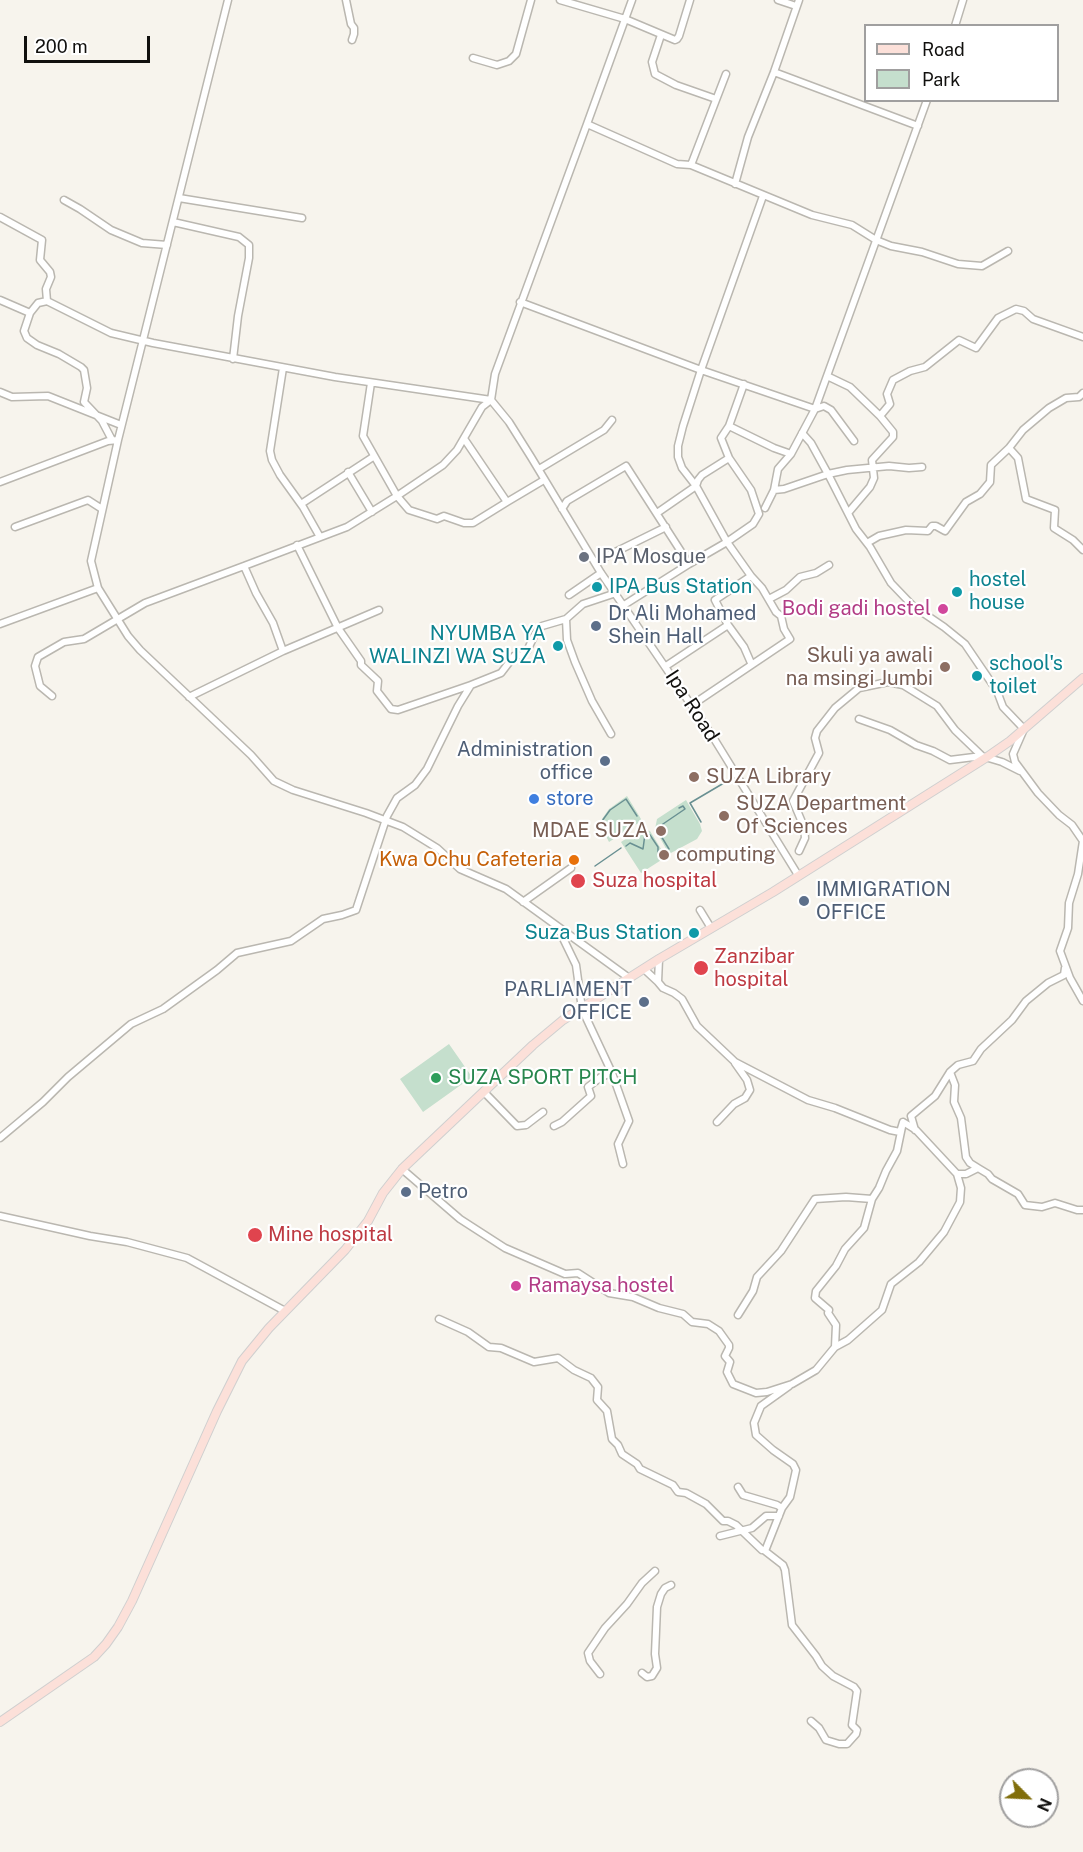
<!DOCTYPE html>
<html>
<head>
<meta charset="utf-8">
<style>
  body { margin:0 }
  #map { position:relative; width:1083px; height:1852px; overflow:hidden; background:#f7f4ed; font-family:"Public Sans",sans-serif }
  canvas { display:block }
  .legend { position:absolute; left:864px; top:24px; width:195px; height:78px; box-sizing:border-box; background:#fff; border:2px solid #a09f9f; margin:0; padding:8px 10px; list-style:none; font-size:18px; color:#11100e }
  .legend li { display:flex; align-items:center; gap:12px; height:30px }
  .legend b { width:30px; border:2px solid #a09f9f }
  .north { position:absolute; left:999px; top:1768px; width:60px; height:60px; box-sizing:border-box; background:#fff; border:2px solid #a09f9f; border-radius:50%; rotate:114deg; font-size:16px; font-weight:700; line-height:24px; text-align:center; color:#11100e }
  .north::after { content:''; display:block; margin:auto; width:21px; height:27px; background:#816e0b; clip-path:polygon(50% 0,100% 100%,50% 72%,0 100%) }
  .scale { position:absolute; left:24px; top:36px; width:126px; height:27px; box-sizing:border-box; border:3px solid #11100e; border-top:0; padding-left:8px; font-size:18px; line-height:21px; white-space:nowrap; color:#11100e; -webkit-text-stroke:4px #fff; paint-order:stroke }
</style>
</head>
<body>
<div id="map">
<canvas width="1083" height="1852"></canvas>
<ul class="legend">
<li><b style="height:8px;background:#fce0d9"></b>Road</li>
<li><b style="height:16px;background:#c5dfcd"></b>Park</li>
</ul>
<div class="north">N</div>
<div class="scale">200 m</div>
</div>
<script>
const c = document.querySelector('canvas').getContext('2d');
c.lineJoin = 'round';
function fill(path, color) { c.fillStyle = color; c.fill(path, 'evenodd'); }
const shape = rows => new Path2D(rows.map(r => 'M' + r).join(''));
function strokePath(path, color, width, dash) { c.strokeStyle = color; c.lineWidth = width; c.lineCap = dash ? 'butt' : 'round'; c.setLineDash(dash || []); c.stroke(path); }
function label(font, color, halo, rows, align = 'center') {
  c.font = font + ' "Public Sans",sans-serif'; c.lineWidth = 4.5; c.setLineDash([]); c.textBaseline = 'middle'; c.strokeStyle = halo; c.fillStyle = color; for (const [text, x, y, turn = 0] of rows) {
    c.save(); c.translate(x, y); c.rotate((+turn || 0) * Math.PI / 180); c.textAlign = isNaN(turn) ? turn : align; if (halo) c.strokeText(text, 0, 0); c.fillText(text, 0, 0); c.restore();
  }
}
fill(shape([
  [627,796,641,819,640,822,609,842,602,828,602,819,609,809],
  [686,800,700,824,702,831,697,839,669,854,655,829,657,819],
  [641,829,650,831,666,857,641,873,621,842],
  [449,1044,472,1077,423,1112,400,1079]
]), '#c5dfcd');
strokePath(shape([
  [602,821,610,810,626,799,637,816],
  [701,822,690,803,729,780],
  [626,846,630,843,643,849,645,834,647,834,650,835,658,847,658,852],
  [669,849,658,831,660,826,685,809,683,806,679,808],
  [595,866,621,848]
]), '#699092', 1.5);
const minor = shape([
  [346,0,351,24,354,28,354,34,352,40],
  [560,0,625,19,675,40,677,39,679,36,690,0],
  [632,0,587,124,677,164,691,165,812,215,852,225,876,240,891,246,922,252,958,264,982,266,1008,251],
  [778,0,796,6],
  [955,26,963,0],
  [661,35,652,62,655,74,676,85,716,99],
  [473,58,497,65,509,61,516,54,531,0],
  [774,72,918,126],
  [587,124,495,374,491,400,509,422,531,457,601,573,713,737,798,875],
  [691,165,726,74],
  [735,184,748,137,774,72,799,0],
  [763,196,701,370,815,409,824,406,831,410,854,441],
  [179,198,302,218],
  [64,200,80,209,111,230,142,243,167,245],
  [0,217,42,240,40,260,50,272,51,277,46,289,47,301],
  [173,222,239,237,249,245,249,258,238,316,233,359],
  [0,300,30,313,38,303,47,301,111,333,153,343,335,377,491,400],
  [520,302,701,370,683,426,678,446,678,457,682,468,696,486,727,542,689,564,626,466,567,501,562,509],
  [30,313,24,331,27,338,37,345,59,354,81,367,84,370,87,388,84,402,102,421,112,440],
  [283,368,270,451,272,460,280,475,303,507,320,537],
  [827,376,850,387,880,416],
  [371,383,363,436,397,496,409,510,437,519,444,516,464,523,473,523,507,502],
  [0,392,12,397,48,396,121,425],
  [729,426,744,384],
  [802,433,811,443,828,474,847,470,889,466,909,468,922,467],
  [118,440,228,0],
  [465,440,507,502,544,480],
  [1009,448,1018,458,1026,499,1055,510,1054,528,1073,540,1083,550],
  [539,469,604,430,612,420],
  [348,472,372,512],
  [0,482,108,441,118,440,91,561,98,588,128,636,140,650,251,755,274,781,293,790,366,813,403,827,437,848,460,869,506,889,629,978],
  [774,490,778,469,791,454,815,409,927,100],
  [301,504,373,457],
  [765,508,774,490,784,489,828,474,856,529,870,547,891,583,913,606,944,627,965,644,997,691,1003,707,1024,729,1013,754,1015,762,1038,793,1059,815,1072,825,1083,841,1078,874,1069,903,1068,928,1060,951,1070,978,1083,1001],
  [657,513,696,486,698,480,702,475,729,458],
  [848,513,870,487,874,478,872,460,893,437,893,432,880,416,890,404,887,394,893,380,910,371,925,367,959,340,976,348,998,318,1016,309,1024,311,1033,319,1083,337],
  [15,527,88,500,102,509],
  [867,543,879,536,906,530,928,531,932,526,936,526,945,531,966,502,980,494,990,482,991,465,1009,448,1023,430,1049,408,1066,398,1079,397,1083,393],
  [297,545,338,628,361,661,361,665,378,681,377,691,391,709,398,710,471,685],
  [595,562,666,527],
  [569,595,601,573],
  [769,599,786,590,800,577,816,573,829,565],
  [624,605,689,564],
  [566,619,567,640,575,662,592,701,611,734],
  [0,624,98,588],
  [728,625,744,647,751,663],
  [283,651,273,623,256,593,244,566,347,527,397,496,443,465,457,450,482,407,491,400],
  [666,666,728,625,715,600,751,576],
  [52,696,40,686,35,666,38,657,64,642,84,639,145,603,244,566],
  [189,697,283,651,379,610],
  [692,705,790,639,784,629,781,616,776,612,762,588,751,576,727,542,753,524,759,514,751,490,729,458,721,438,729,426,774,448,791,454],
  [859,719,890,730,916,745,933,751,950,760,982,756,1002,762,1020,771],
  [799,851,805,838,804,827,793,801,819,753,815,738,817,731,835,708,859,688,888,682,903,685,937,706,955,730,982,756],
  [523,902,571,868],
  [700,910,711,928],
  [559,930,576,965,582,1009,612,1073,629,1121,618,1144,623,1164],
  [659,959,658,982,663,988,674,993,682,999,697,1026,735,1062,808,1100,835,1108,890,1130,900,1132,903,1122,916,1130,957,1174,966,1174,978,1168,988,1174,992,1179,1018,1194,1025,1205,1042,1207,1055,1203,1077,1210,1083,1210],
  [644,969,658,982],
  [950,1072,955,1085,954,1102,961,1118,966,1157,970,1163,978,1168],
  [484,1092,517,1126,526,1125,543,1112],
  [717,1122,734,1104,745,1098,750,1090,747,1080,735,1063],
  [554,1126,562,1122,591,1096,588,1087,601,1077,612,1073],
  [915,1130,911,1116,935,1096,950,1072,958,1065,973,1061,981,1049,1012,1020,1026,1001,1048,983,1064,975,1065,968],
  [0,1138,43,1102,68,1077,131,1024,163,1009,217,970,237,953,291,941,323,919,342,915,356,910,387,816,397,798,415,785,427,769,458,706,471,685,501,673,514,656,522,655,527,651,535,634,542,626,566,619,583,604,616,593],
  [402,1169,460,1219,505,1248,565,1274,578,1273,609,1293,633,1297,659,1308,683,1314,692,1322,708,1324,719,1331,729,1345,729,1348,725,1356,730,1362,727,1372,733,1384,756,1393,767,1392,792,1384,816,1370,835,1347,836,1325,828,1313,829,1310,815,1298,816,1291,836,1266,845,1249,864,1228,872,1199,879,1188,886,1171,897,1151,903,1122],
  [0,1216,90,1236,127,1242,187,1258,285,1311],
  [738,1315,753,1291,757,1277,781,1251,815,1199,846,1197,872,1199],
  [439,1319,468,1332,489,1347,501,1348,534,1362,558,1358,574,1370,591,1378,598,1387,597,1400,607,1411,612,1439,618,1445,622,1454,637,1464,640,1469,673,1485,678,1492,686,1493,706,1504,723,1521,728,1521,736,1525,762,1550],
  [835,1347,848,1340,882,1310,891,1284,919,1262,944,1232,960,1202,961,1188,957,1174],
  [789,1386,761,1406,754,1423,756,1435,773,1450,793,1464,796,1470,790,1497,782,1508,765,1551,783,1565,785,1570,792,1625,816,1656,822,1666,833,1676,854,1687,857,1691,852,1725,857,1730,856,1734,847,1744,839,1744,826,1740,819,1728,811,1721],
  [738,1487,743,1495,777,1505,782,1508],
  [720,1536,752,1528,766,1516,779,1516],
  [642,1673,647,1677,652,1676,657,1668,655,1654,657,1607,661,1594,665,1588,671,1585],
  [600,1674,590,1661,588,1653,605,1628,627,1604,642,1583,655,1571]
]);
const major = shape([
  [0,1722,94,1657,106,1644,118,1627,132,1601,217,1411,242,1361,269,1328,345,1250,368,1221,383,1193,402,1169,533,1045,563,1020,659,959,773,892,987,757,1010,741,1083,678]
]);
strokePath(minor, '#bab7b0', 9);
strokePath(major, '#cfcfcf', 10);
strokePath(minor, '#fff', 6);
strokePath(major, '#fce0d9', 8);
for (const [x, y, r, color] of [
  [584,557,6,"#6b7280"],
  [597,587,6,"#0f9aa8"],
  [957,592,6,"#0f9aa8"],
  [943,609,6,"#d1479c"],
  [596,626,6,"#5c6f8a"],
  [558,646,6,"#0f9aa8"],
  [945,667,6,"#8d6e63"],
  [977,676,6,"#0f9aa8"],
  [605,761,6,"#5c6f8a"],
  [694,777,6,"#8d6e63"],
  [534,799,6,"#3f7fe0"],
  [724,816,6,"#8d6e63"],
  [661,831,6,"#8d6e63"],
  [664,855,6,"#8d6e63"],
  [574,860,6,"#e8710a"],
  [578,881,8,"#e0444e"],
  [804,901,6,"#5c6f8a"],
  [694,933,6,"#0f9aa8"],
  [701,968,8,"#e0444e"],
  [644,1002,6,"#5c6f8a"],
  [436,1078,6,"#2e9e5b"],
  [406,1192,6,"#5c6f8a"],
  [255,1235,8,"#e0444e"],
  [516,1286,6,"#d1479c"]
]) { const dot = new Path2D(); dot.arc(x, y, r, 0, 2 * Math.PI); c.fillStyle = color; c.fill(dot); strokePath(dot, '#fff', 2); }
label('20px', '#5b616d', '#fff', [
  ["IPA Mosque",596,557]
], 'left');
label('20px', '#0d838f', '#fff', [
  ["hostel",969,580],
  ["house",969,603],
  ["IPA Bus Station",609,587],
  ["NYUMBA YA",546,634,"right"],
  ["WALINZI WA SUZA",546,657,"right"],
  ["school's",989,664],
  ["toilet",989,687],
  ["Suza Bus Station",682,933,"right"]
], 'left');
label('20px', '#b23c85', '#fff', [
  ["Bodi gadi hostel",931,609],
  ["Ramaysa hostel",528,1286,"left"]
], 'right');
label('20px', '#4e5e75', '#fff', [
  ["Dr Ali Mohamed",608,614],
  ["Shein Hall",608,637],
  ["Administration",593,750,"right"],
  ["office",593,773,"right"],
  ["IMMIGRATION",816,890],
  ["OFFICE",816,913],
  ["PARLIAMENT",632,990,"right"],
  ["OFFICE",632,1013,"right"],
  ["Petro",418,1192]
], 'left');
label('20px', '#785e54', '#fff', [
  ["Skuli ya awali",933,656,"right"],
  ["na msingi Jumbi",933,679,"right"],
  ["SUZA Library",706,777],
  ["SUZA Department",736,804],
  ["Of Sciences",736,827],
  ["MDAE SUZA",649,831,"right"],
  ["computing",676,855]
], 'left');
label('20px', '#11100e', '#fff', [
  ["Ipa Road",692,706,57]
]);
label('20px', '#366cbe', '#fff', [
  ["store",546,799]
], 'left');
label('20px', '#c56008', '#fff', [
  ["Kwa Ochu Cafeteria",562,860]
], 'right');
label('20px', '#be3a42', '#fff', [
  ["Suza hospital",592,881],
  ["Zanzibar",714,957],
  ["hospital",714,980],
  ["Mine hospital",268,1235]
], 'left');
label('20px', '#27864d', '#fff', [
  ["SUZA SPORT PITCH",448,1078]
], 'left');
</script>
</body>
</html>
